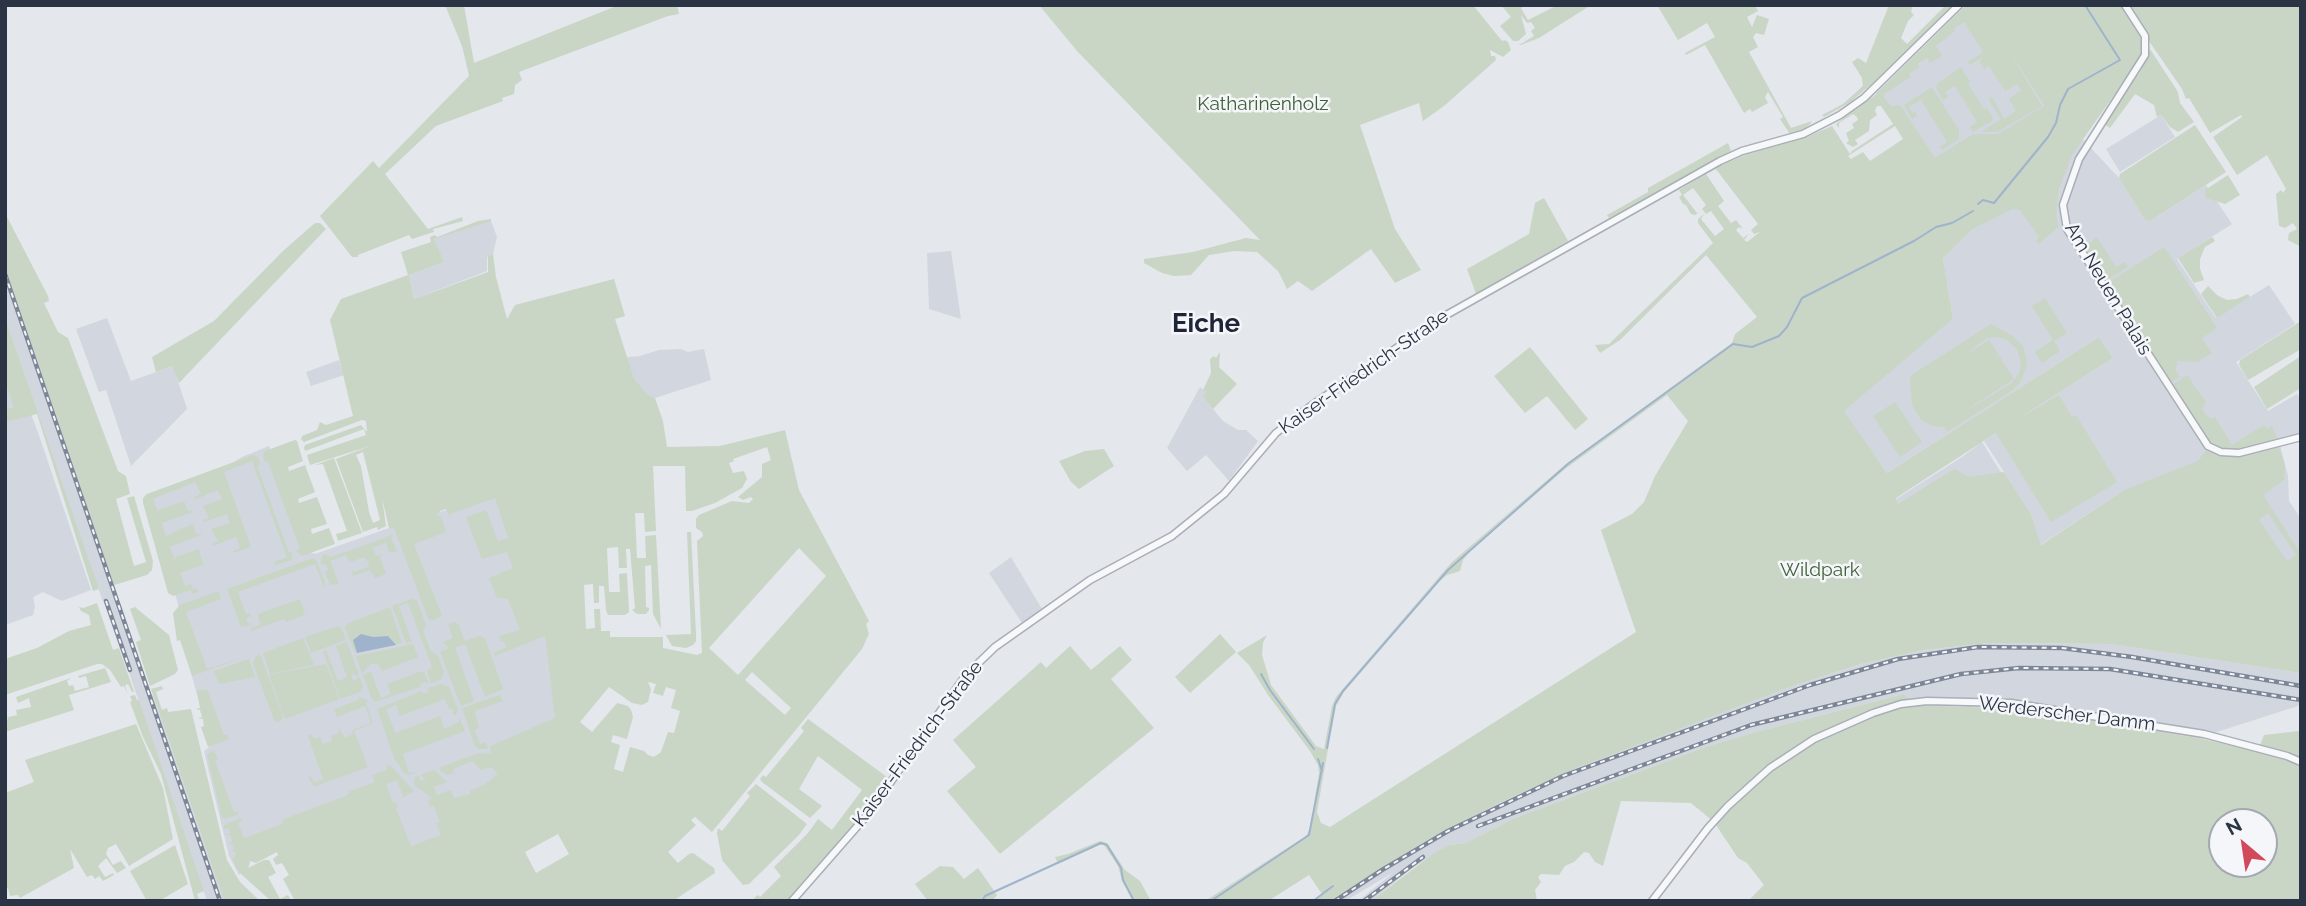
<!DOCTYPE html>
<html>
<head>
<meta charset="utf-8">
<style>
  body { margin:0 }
  #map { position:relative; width:2306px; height:906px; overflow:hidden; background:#e4e7ec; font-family:Raleway,sans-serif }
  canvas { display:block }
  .frame { position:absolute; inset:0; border:7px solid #2b3445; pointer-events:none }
  .north { position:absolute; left:2208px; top:808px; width:70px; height:70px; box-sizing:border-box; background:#f4f6f9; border:2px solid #a4a8b1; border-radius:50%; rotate:331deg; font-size:19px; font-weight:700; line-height:28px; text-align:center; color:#2b3445 }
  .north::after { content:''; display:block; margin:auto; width:24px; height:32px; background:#d1495b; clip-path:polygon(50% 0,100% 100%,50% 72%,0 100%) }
</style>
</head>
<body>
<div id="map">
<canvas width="2306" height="906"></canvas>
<div class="frame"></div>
<div class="north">N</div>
</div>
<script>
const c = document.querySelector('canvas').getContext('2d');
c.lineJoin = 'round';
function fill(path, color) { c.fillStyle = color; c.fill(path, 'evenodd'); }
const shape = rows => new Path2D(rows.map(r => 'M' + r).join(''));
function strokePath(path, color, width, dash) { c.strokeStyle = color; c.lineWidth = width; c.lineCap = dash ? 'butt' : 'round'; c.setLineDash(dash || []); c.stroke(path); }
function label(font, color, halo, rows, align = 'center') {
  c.font = font + ' Raleway,sans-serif'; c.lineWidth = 5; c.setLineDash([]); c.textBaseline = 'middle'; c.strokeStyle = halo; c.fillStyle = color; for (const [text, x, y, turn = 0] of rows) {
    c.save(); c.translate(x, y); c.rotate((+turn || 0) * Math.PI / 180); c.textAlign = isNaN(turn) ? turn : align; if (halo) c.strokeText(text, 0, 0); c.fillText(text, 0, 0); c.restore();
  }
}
fill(shape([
  [1959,12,2004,42,2058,129,2066,121,2119,178,2145,220,2150,221,2206,185,2232,224,2177,259,2216,318,2269,285,2295,324,2236,362,2268,411,2297,394,2301,400,2301,433,2279,441,2288,476,2289,501,2301,519,2301,569,2124,490,2040,545,2035,530,1650,740,1793,686,1861,664,1924,650,1989,643,2111,644,2301,673,2301,705,2198,738,1996,708,1914,705,1904,694,1756,732,1708,746,1515,818,1465,843,1449,845,1414,867,1371,901,1358,901,1394,872,1345,901,1331,901,1419,845,1497,804,1574,769,1647,741,1639,663,1962,457,1982,442,2032,522,2030,512,1984,441,2113,358,2099,337,1887,473,1843,411,1953,319,1943,258,1973,229,1876,93],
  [2161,115,2175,137,2120,172,2106,149],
  [488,221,491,221,497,237,493,254,487,257,487,271,414,299,409,275,444,262,433,239],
  [951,251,961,319,929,309,927,253],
  [5,267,151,696,153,695,224,901,207,901,105,602,103,602,5,317],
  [107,318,131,381,173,366,187,409,131,466,106,390,99,392,76,329],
  [5,343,41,441,91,590,62,601,43,592,33,597,35,606,33,615,5,625],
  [681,349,688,352,704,349,711,380,655,398,532,366,640,356,659,350],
  [339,360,344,375,311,386,306,372],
  [1200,387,1206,392,1203,397,1223,421,1238,430,1246,430,1258,441,1229,481,1206,455,1187,471,1167,448],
  [269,446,310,552,315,554,389,528,500,493,583,707,448,835,408,856,370,791,252,855,248,869,239,875,229,856,204,751,211,746,181,636,178,604,147,496,223,469,242,457],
  [1011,557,1042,609,1022,623,989,573]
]), '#d2d6de');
fill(shape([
  [445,5,464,5,474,63,619,5,677,5,679,14,668,16,519,72,522,80,515,85,514,94,502,98,503,101,436,126,385,174,428,229,462,217,463,221,433,229,434,232,412,239,409,235,358,255,358,257,352,257,320,216,373,161,379,168,469,76,462,46],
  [1039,5,1473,5,1502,41,1505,40,1508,42,1511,50,1503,57,1490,50,1491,56,1495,56,1496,60,1444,106,1423,121,1419,103,1360,125,1395,229,1421,270,1395,283,1371,249,1312,291,1298,281,1287,289,1278,271,1257,252,1234,251,1209,255,1191,275,1174,276,1162,273,1144,263,1144,259,1193,252,1246,238,1260,240,1077,51],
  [1501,5,1525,5,1521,8,1528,20,1558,5,1591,5,1539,38,1521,45,1519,45,1534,36,1531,31,1535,28,1531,22,1527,23,1521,15,1526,34,1518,41,1513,41,1500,26,1511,17],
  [1657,5,1755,5,1758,11,1747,17,1752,27,1757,15,1769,19,1764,35,1756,33,1753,37,1758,47,1749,52,1791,128,1812,121,1811,123,1805,129,1790,134,1780,119,1783,117,1768,92,1765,97,1768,103,1752,112,1750,109,1744,113,1705,45,1686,55,1685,53,1715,37,1707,23,1678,40],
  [1889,5,1913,5,1911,12,1914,15,1908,21,1901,38,1907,44,1946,5,1953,5,1878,79,1849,103,1824,117,1822,115,1843,104,1863,86,1862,78,1852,62,1858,58,1866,63],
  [1966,5,2121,5,2140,36,2142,41,2142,55,2072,155,2059,189,2056,216,2059,226,2039,244,2036,241,2039,237,2020,210,2012,209,1973,229,1943,258,1953,319,1844,411,1887,473,2099,337,2113,358,2018,419,2059,395,2072,417,2076,415,2117,482,2051,522,1996,433,1896,498,1898,504,1954,469,1969,477,2004,472,2030,512,2041,545,2124,490,2198,461,2207,449,2215,453,2231,457,2279,448,2285,465,2284,480,2263,495,2301,554,2301,673,2111,644,1989,643,1924,650,1861,664,1793,686,1574,769,1497,804,1419,845,1331,901,1313,901,1322,894,1309,875,1268,901,1205,901,1306,836,1310,828,1319,773,1318,765,1310,751,1268,695,1249,665,1237,653,1267,635,1263,643,1262,655,1271,685,1316,746,1324,749,1332,706,1336,697,1452,562,1566,464,1732,343,1735,334,1757,317,1706,255,1620,340,1600,353,1595,345,1609,344,1713,243,1698,223,1698,219,1704,214,1701,219,1715,236,1724,229,1711,211,1706,214,1702,209,1706,205,1693,188,1683,195,1697,213,1701,211,1695,215,1691,214,1686,205,1683,204,1679,197,1682,195,1679,190,1706,174,1724,201,1718,206,1731,223,1736,220,1743,229,1739,227,1736,230,1743,238,1749,234,1744,240,1747,242,1760,232,1754,234,1751,230,1758,224,1715,168,1747,154,1809,136,1832,126,1850,154,1852,151,1893,124,1881,106,1877,106,1875,111,1877,115,1870,120,1869,131,1855,140,1858,144,1853,147,1846,143,1849,141,1846,133,1854,128,1852,124,1858,120,1857,117,1853,114,1839,123,1839,128,1836,124,1875,95],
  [1964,22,1983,52,1968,62,1970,65,1986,55,1979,61,1984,69,1989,66,2005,91,2017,84,2021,90,2009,99,2016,111,2004,119,1992,97,1988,99,2001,119,1981,132,1997,132,2042,106,2004,43,2044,106,1998,134,1973,134,1935,158,1900,105,1891,106,1884,98,1884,94,1911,77,1909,74,1919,67,1918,64,1927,58,1930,63,1942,56,1936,46,1955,31,1954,28],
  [1895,126,1903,139,1870,161,1863,152,1851,159,1848,156],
  [1667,395,1688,421,1655,476,1644,502,1632,514,1601,530,1636,632,1330,827,1321,823,1317,812,1326,760,1336,706,1344,692,1437,583,1447,575,1460,571,1463,560,1470,551,1565,469],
  [2268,513,2296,555,2287,561,2259,520],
  [2128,5,2301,5,2301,247,2288,240,2289,233,2297,229,2293,223,2285,228,2279,226,2276,194,2281,190,2283,193,2286,189,2267,155,2237,175,2213,137,2242,117,2241,115,2210,133,2189,98,2186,99,2182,89,2149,41],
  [2150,49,2178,92,2180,103,2194,122,2178,132,2170,127,2161,115,2157,117,2154,105,2135,94,2110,128,2102,123,2140,72],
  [1961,67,1970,82,1968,84,1984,109,1987,108,1993,117,1992,121,1973,132,1970,127,1977,122,1955,86,1945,92,1948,97,1943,100,1936,88,1938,83],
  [1932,87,1959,130,1959,139,1942,150,1940,147,1947,142,1921,100,1909,107,1912,113,1915,112,1917,116,1912,119,1904,105],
  [2195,125,2226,172,2150,221,2145,220,2119,178,2120,174],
  [1728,143,1731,151,1609,218,1607,215,1648,192,1648,188],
  [2228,175,2240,195,2225,204,2206,198,2205,190],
  [1544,198,1568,241,1476,294,1467,269,1529,234,1535,203],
  [5,213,48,296,49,301,44,303,58,332,68,338,118,471,126,476,130,494,116,499,134,566,146,562,127,498,134,496,153,561,152,570,147,575,114,585,5,267],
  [491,219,491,221,434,239,444,262,409,275,414,299,488,272,488,256,493,254,496,277,507,319,515,305,614,279,625,316,615,319,634,379,648,395,655,398,663,421,667,447,720,446,785,430,799,490,869,621,866,624,869,634,862,649,712,832,695,817,691,820,696,825,668,852,678,863,689,854,693,853,714,868,715,873,673,901,295,901,283,879,289,875,282,863,276,865,273,859,278,855,277,852,256,863,250,861,248,868,264,860,269,860,276,873,268,877,280,899,288,895,291,901,271,901,241,874,235,865,232,858,236,856,235,852,229,851,234,850,233,845,228,844,232,842,231,836,226,834,230,833,229,828,224,829,224,826,228,823,241,818,242,821,238,823,244,838,283,824,282,820,348,795,350,791,375,782,372,775,387,770,386,766,390,765,414,791,400,799,403,796,397,780,386,784,393,803,396,802,398,807,396,809,411,846,441,835,436,823,440,822,434,806,430,807,428,800,432,798,414,785,415,777,419,775,420,781,426,779,421,775,434,770,447,782,434,787,437,795,451,790,454,798,470,794,470,791,484,785,498,774,491,767,481,770,473,761,453,769,454,773,447,775,440,770,441,767,476,754,491,753,490,746,555,718,545,636,495,656,494,653,506,647,504,641,501,642,499,636,520,630,508,599,497,598,489,578,513,568,507,552,482,559,466,517,486,510,498,541,508,538,495,498,450,514,450,517,446,509,440,511,437,515,441,517,446,532,414,544,442,616,432,621,428,618,394,528,389,528,382,498,386,526,378,530,377,527,363,532,336,459,370,446,310,465,307,455,366,435,364,429,305,451,304,448,305,445,361,425,367,432,366,421,362,420,304,442,301,439,302,436,317,430,320,422,326,425,353,416,330,320,341,299,408,275,401,252,431,242,430,237,435,235,437,237,478,221],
  [767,447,771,460,762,464,762,477,738,497,743,500,751,497,753,499,749,503,732,501,699,515,696,519,696,528,702,532,703,536,697,541,702,653,697,655,663,648,663,637,610,637,610,631,601,631,600,609,594,609,595,628,586,629,584,585,593,584,594,603,599,603,599,586,604,586,606,610,608,615,625,615,629,612,627,573,619,574,620,592,609,592,607,548,618,547,619,568,627,568,626,549,630,549,635,608,632,610,637,614,646,614,649,610,649,608,646,607,645,566,651,565,653,614,661,629,656,535,645,536,646,558,637,558,635,513,644,513,645,532,656,531,653,466,685,466,686,511,692,511,715,503,742,488,747,479,744,471,733,473,729,463,734,461,733,459],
  [363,452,380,520,373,523,369,512,361,466,356,455],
  [799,548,826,576,738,675,709,648],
  [752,672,791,708,785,715,745,680],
  [648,682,656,684,653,693,663,696,666,687,676,690,671,708,680,711,674,733,668,732,661,752,654,757,648,755,644,751,630,747,623,772,614,769,620,745,611,742,613,735,627,739,633,717,631,710,628,706,617,703,592,732,580,722,609,687,632,703,642,705,648,702,651,689],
  [558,834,569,854,536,873,525,852],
  [315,223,320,223,326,229,179,383,172,366,156,372,152,357,214,321,283,251],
  [2097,237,2116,267,2124,262,2128,267,2107,280,2085,247],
  [2212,237,2215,241,2205,247,2200,259,2200,269,2204,280,2194,283,2178,258],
  [2164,247,2217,328,2202,338,2212,353,2197,362,2178,361,2175,369,2180,377,2170,383,2114,297,2117,295,2109,282],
  [2208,286,2217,295,2227,300,2237,299,2248,294,2250,297,2217,318,2201,294],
  [2045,298,2067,333,2054,341,2060,351,2042,363,2035,352,2053,340,2032,306],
  [5,317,99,589,93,591,37,414,5,422,5,410,14,407,5,382],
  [2301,321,2301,349,2248,380,2239,365,2240,360],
  [1991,324,2013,336,2024,348,2027,364,2021,381,2013,390,1947,432,1944,427,1933,426,1922,421,1912,405,1910,376],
  [1998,337,2007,340,2017,349,2021,363,2019,373,2012,383,1951,420,2014,379,1989,340,1962,357,1987,338],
  [1530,347,1588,419,1575,430,1547,396,1525,413,1494,376],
  [1220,352,1219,367,1237,384,1213,409,1203,397,1206,392,1203,390,1211,373,1210,359,1214,356,1216,358],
  [2301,356,2301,388,2267,409,2254,387],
  [2187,375,2206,402,2202,408,2206,415,2212,419,2215,417,2232,445,2264,425,2268,429,2272,426,2278,441,2238,451,2216,447,2207,440,2171,386],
  [1895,402,1922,442,1900,457,1873,416],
  [295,440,297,441,303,461,288,467,289,471,305,465,315,492,298,499,299,503,317,497,327,524,311,529,312,534,329,528,335,544,302,556,296,551,300,549,268,462,265,462,263,455,265,451],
  [1104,449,1114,466,1079,489,1071,482,1059,461,1085,451],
  [253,455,258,457,260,464,257,466,289,553,292,552,292,560,275,565,274,562,287,557,252,461,224,472,251,547,233,553,233,551,240,548,236,537,213,546,212,544,218,541,211,529,230,523,227,514,204,522,203,520,209,518,203,506,222,499,218,490,196,499,195,497,201,494,195,482,153,499,158,512,159,510,184,501,188,511,192,510,193,512,162,523,166,536,193,524,196,534,201,533,201,535,170,547,175,560,176,557,199,549,202,562,205,564,180,573,185,586,191,584,193,590,197,588,198,592,193,594,191,590,173,596,168,593,143,503,143,498,147,494],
  [334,458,362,533,338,541,336,534,347,531,323,464,315,465],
  [687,532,691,532,696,634,696,641,693,645,686,648,672,646,666,635,691,634],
  [390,534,394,536,391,537,397,552,389,552,386,543,373,548,376,556,382,554,380,557,386,574,375,578,370,570,355,575,354,577,351,570,354,572,368,567,369,563,365,557,350,562,346,555,330,561,339,584,330,585,325,572,328,570,326,564,322,565,321,561,323,554,332,557,390,536],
  [313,558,316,560,325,583,324,588,318,591,324,587,315,564,238,592,246,614,250,613,251,616,246,618,249,625,254,625,241,627,227,589],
  [219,591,221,599,186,612,207,669,242,658,192,676,180,640,177,641,173,613,180,605],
  [300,599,305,615,286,622,284,619,251,631,250,629,260,625,258,614],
  [412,599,417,601,426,625,423,631,431,651,438,656,444,672,442,679,431,683,427,671,432,667,408,603,399,606,412,642,406,643,392,606],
  [97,603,113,650,119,648,134,692,132,692,128,684,125,685,127,693,124,686,121,687,110,670,102,664,97,664,5,695,5,659,37,648,69,631,91,625,89,615,81,611,79,607,83,608],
  [135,607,169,635,178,670,175,674,150,686,136,642,141,640,130,609],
  [390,607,402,643,355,653,345,628,347,624],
  [454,622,458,624,465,641,479,636,485,638,503,689,485,697,465,644,455,648,474,701,461,706,440,652,449,648,443,642,453,638,448,624],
  [338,626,342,629,346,640,311,653,305,637],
  [1220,634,1236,652,1190,693,1175,677],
  [303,638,314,665,270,674,263,653],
  [347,642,359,675,356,676,354,673,351,675,354,682,359,676,363,686,360,692,340,699,323,651,326,650,338,681,347,677,336,646],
  [413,644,418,657,382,671,377,663,370,664,362,674,356,656],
  [1070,646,1091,670,1120,646,1132,660,1111,679,1154,728,1000,854,947,791,976,767,953,740,1041,662,1046,668],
  [260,654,283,716,282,720,277,722,274,720,253,663,255,657],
  [249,659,255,677,219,684,214,671],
  [326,664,339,699,285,719,269,675],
  [105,668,111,682,69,695,74,710,5,732,5,720,6,724,8,718,5,718,17,715,16,710,31,707,29,698,18,703,16,697,71,678,67,681,69,686,73,685,75,691,89,687,86,676,79,678,78,676],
  [371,672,381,698,391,694,387,684,419,672,424,672,429,684,426,682,420,684,420,687,375,702,372,699,363,675],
  [442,684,449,687,458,710,456,715,453,715,453,709,449,709,445,699,400,716,396,705,386,709,395,733,440,716,444,729,459,722,459,717,465,731,403,754,409,773,418,772,409,775,405,774,394,758,377,709,422,691,423,694,429,692,428,688],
  [162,686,163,689,156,692,162,710,167,708,168,712,191,709,227,860,240,882,260,901,224,901,151,689],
  [207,689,224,735,227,735,229,739,208,747,201,727,204,726,203,719,198,718,202,717,200,710,196,709,200,708,197,691],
  [1904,694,1914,705,1996,708,2053,715,2198,738,2258,751,2264,735,2299,731,2301,725,2301,901,1748,901,1764,885,1747,863,1738,858,1714,822,1691,803,1621,801,1603,866,1595,862,1589,853,1584,852,1574,862,1565,866,1559,875,1541,874,1538,877,1541,882,1535,890,1537,901,1371,901,1433,854,1449,845,1465,843,1515,818,1708,746,1756,732],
  [2222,822,2264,822,2264,864,2222,864],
  [135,695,137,700,139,700,204,891,197,894,200,901,195,901,161,774,143,737,130,702,132,701,130,696],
  [500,695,503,701,475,711,479,729,475,729,476,735,480,744,486,742,488,749,479,749,475,746,462,708],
  [358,697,368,700,366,703,373,723,354,731,368,767,316,786,313,785,308,777,311,776,314,783,323,779,308,736,312,734,314,739,320,737,323,744,332,741,331,736,338,734,339,728,345,738,353,734,352,730,371,723,365,706,337,717,334,709,359,700],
  [808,719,891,780,860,820,790,901,757,901,754,898,758,895,760,897,781,876,774,867,808,833,818,819,832,830,862,790,818,756,799,789,822,806,810,818,762,782,760,779,763,775,766,777,804,731,801,728],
  [136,724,163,788,173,839,129,866,116,844,108,848,106,854,113,865,121,861,126,868,117,873,106,858,98,866,105,877,113,873,114,875,103,881,99,876,95,879,92,875,87,877,70,849,74,868,20,898,18,895,10,896,8,888,5,888,5,793,34,782,25,760],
  [214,750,218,760,215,761,234,812,238,811,239,814,226,819,222,818,207,755],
  [756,784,807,824,799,835,749,884,743,885,722,860,717,833,718,828,722,831,750,796,747,793],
  [1100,841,1107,843,1125,870,1140,881,1151,901,1133,901,1122,881,1118,866,1104,845,1099,845,1058,864,1055,857,1068,854],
  [175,845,188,884,159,901,147,901,130,871],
  [940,866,953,867,964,879,978,868,997,895,992,901,928,901,915,884]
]), '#c9d6c5');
fill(shape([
  [361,634,373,637,388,636,396,645,357,653,353,640]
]), '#9fb4cc');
strokePath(shape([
  [1978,204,1983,200,1994,203,2048,137,2056,123,2060,105,2068,89,2120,60,2085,5],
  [1261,674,1270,690,1314,749],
  [1327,748,1335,704,1343,691,1448,570,1569,463,1733,344,1752,347,1779,336,1787,327,1802,298,1914,241,1936,227,1952,223,1973,211],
  [1318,759,1322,771],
  [982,901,985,896,1101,843,1107,845,1121,868,1123,880,1134,901],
  [1211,901,1309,835,1323,763],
  [1313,901,1333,886]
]), '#9fb4cc', 2);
const minor = shape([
  [2125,5,2145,36,2145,55,2079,159,2063,205,2067,229,2208,446,2221,452,2239,453,2301,437],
  [792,901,869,813,965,676,995,647,1090,580,1172,536,1224,494,1276,433,1312,405,1441,318,1720,161,1742,151,1803,134,1840,115,1864,98,1959,5],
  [1652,901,1708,828,1728,806,1770,768,1814,739,1873,713,1901,704,1927,701,2011,703,2204,734,2287,756,2301,762]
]);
strokePath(minor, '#a9aeb7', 9);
strokePath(minor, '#f7f8fa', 6);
const rail = shape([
  [5,274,220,901],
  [106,601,130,670],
  [1478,826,1751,725,1961,674,2019,668,2110,669,2301,700],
  [1335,901,1382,870,1448,831,1563,776,1810,685,1898,659,1978,647,2062,648,2132,657,2301,686],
  [1364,901,1423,857]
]);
strokePath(rail, '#7d8696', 4.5);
strokePath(rail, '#f4f6f9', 2, [5]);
label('19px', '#3f6138', '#f4f6f9', [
  ["Katharinenholz",1263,104],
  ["Wildpark",1820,570]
]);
label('19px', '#2b3445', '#f4f6f9', [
  ["Am Neuen Palais",2108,289,59],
  ["Kaiser-Friedrich-Straße",1364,372,-35],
  ["Werderscher Damm",2067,714,7],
  ["Kaiser-Friedrich-Straße",918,744,-53]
]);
label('bold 26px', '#1d2536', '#f4f6f9', [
  ["Eiche",1206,324]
]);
</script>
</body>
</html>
